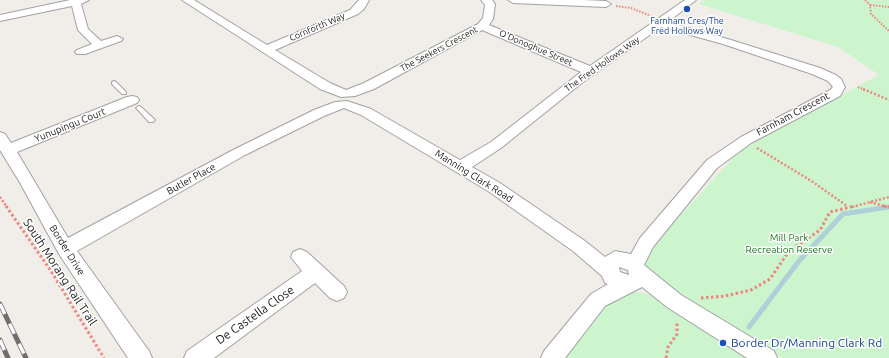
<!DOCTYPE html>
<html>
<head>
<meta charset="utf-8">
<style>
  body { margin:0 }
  canvas { display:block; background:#f1eee9 }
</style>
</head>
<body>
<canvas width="889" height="358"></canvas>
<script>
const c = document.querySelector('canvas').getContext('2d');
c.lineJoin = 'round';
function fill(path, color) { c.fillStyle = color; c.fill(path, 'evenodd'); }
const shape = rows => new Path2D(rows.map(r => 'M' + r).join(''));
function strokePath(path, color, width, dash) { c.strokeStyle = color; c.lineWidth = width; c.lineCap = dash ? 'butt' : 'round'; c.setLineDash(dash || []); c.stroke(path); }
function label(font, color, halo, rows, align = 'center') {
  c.font = font + ' Ubuntu,sans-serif'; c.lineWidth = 3; c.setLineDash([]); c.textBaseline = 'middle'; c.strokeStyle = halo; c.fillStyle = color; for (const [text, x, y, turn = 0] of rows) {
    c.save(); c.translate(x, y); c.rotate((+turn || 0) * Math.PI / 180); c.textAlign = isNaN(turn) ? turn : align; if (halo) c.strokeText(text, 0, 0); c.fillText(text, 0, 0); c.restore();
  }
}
fill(shape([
  [705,0,889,0,889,358,782,358,660,283,643,266,647,252,742,148,879,75,838,47,699,4],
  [629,291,648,294,751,358,563,358,606,304]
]), '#ccf5ce');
strokePath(shape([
  [749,327,799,261,843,214,889,207]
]), '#aed1d9', 5);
const lane = shape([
  [114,81,116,82,126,92,126,94,122,94,112,84,112,82,114,81],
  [139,106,141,107,153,118,155,120,153,122,149,122,137,109,136,108,139,106]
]);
const street = shape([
  [70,0,89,0,81,4,88,29,101,41,117,36,123,39,121,41,85,54,77,54,75,52,77,50,92,44,78,30,72,6,0,21,0,15,70,0],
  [182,0,194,0,267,45,350,10,359,0,369,0,364,9,358,14,275,50,330,83,346,90,364,83,478,24,483,18,485,5,481,0,492,0,495,4,493,19,489,25,590,66,685,0,696,0,668,22,731,40,820,68,836,75,841,79,845,87,840,96,751,143,717,168,653,247,644,265,681,295,774,351,777,358,747,358,667,307,642,287,605,306,565,358,541,358,544,351,591,294,608,284,605,283,602,276,573,251,488,191,361,115,344,108,324,116,245,155,77,251,149,351,152,358,128,358,59,254,19,181,0,150,0,132,5,134,11,143,127,97,132,96,137,97,139,100,137,103,17,152,68,238,235,149,314,110,335,102,347,101,371,109,460,160,491,142,581,72,482,30,374,89,355,96,341,97,320,89,182,0],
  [661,27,723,44,812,74,828,81,833,87,830,90,741,137,707,160,640,238,631,254,615,251,605,257,585,241,500,183,472,167,501,148,583,82,661,27],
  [619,267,628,270,629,275,620,272,619,267],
  [508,0,583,0,606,1,611,4,606,7,513,3,508,0],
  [300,249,307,252,344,286,347,292,344,298,337,301,330,298,315,283,214,358,184,358,187,351,302,271,291,257,293,252,300,249]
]);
strokePath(lane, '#a2a2a2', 2);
strokePath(street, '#a2a2a2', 2);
strokePath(shape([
  [865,0,870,5,871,14,889,31],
  [870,5,889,7],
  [616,6,631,8,651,16],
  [858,87,865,90]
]), '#ed867e', 2, [1.5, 1.5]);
strokePath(shape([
  [863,89,889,100],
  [757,148,813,182,847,206],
  [0,197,7,207],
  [870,202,887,207],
  [852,207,889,197]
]), '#ed867e', 2.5, [2, 2]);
strokePath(shape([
  [6,206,51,271,104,358],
  [883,206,889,207],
  [701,298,725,296,751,290,770,279,789,251,820,230,830,212,855,206],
  [666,358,668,347,677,334,677,322]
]), '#ed867e', 3, [2.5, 2.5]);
fill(lane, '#fff');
fill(street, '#fff');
const rail = shape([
  [0,304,26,358],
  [0,340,8,358]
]);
strokePath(rail, '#6f6f6f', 5);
strokePath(rail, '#fff', 3.5, [11]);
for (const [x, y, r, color] of [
  [687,9,4,"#1a4fb4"],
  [723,343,4,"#1a4fb4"]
]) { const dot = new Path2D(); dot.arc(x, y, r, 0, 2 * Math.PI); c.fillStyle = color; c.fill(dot); strokePath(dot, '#fff', 1.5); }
label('9px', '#164399', '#fff', [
  ["Farnham Cres/The",687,21],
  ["Fred Hollows Way",687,31]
]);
label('9px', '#212121', '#fff', [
  ["Cornforth Way",317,27,-23],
  ["O'Donoghue Street",536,48,23],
  ["The Seekers Crescent",439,49,-28],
  ["The Fred Hollows Way",602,64,-35]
]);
label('10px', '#212121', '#fff', [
  ["Farnham Crescent",793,114,-28],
  ["Yunupingu Court",70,125,-22],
  ["Manning Clark Road",474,176,32],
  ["Butler Place",191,179,-29],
  ["Border Drive",67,250,58]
]);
label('10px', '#17771c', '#fff', [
  ["Mill Park",789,238],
  ["Recreation Reserve",789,250]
]);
label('12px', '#212121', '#fff', [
  ["South Morang Rail Trail",60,272,57],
  ["De Castella Close",255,315,-35]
]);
label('12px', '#164399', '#fff', [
  ["Border Dr/Manning Clark Rd",731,343]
], 'left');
</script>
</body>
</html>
